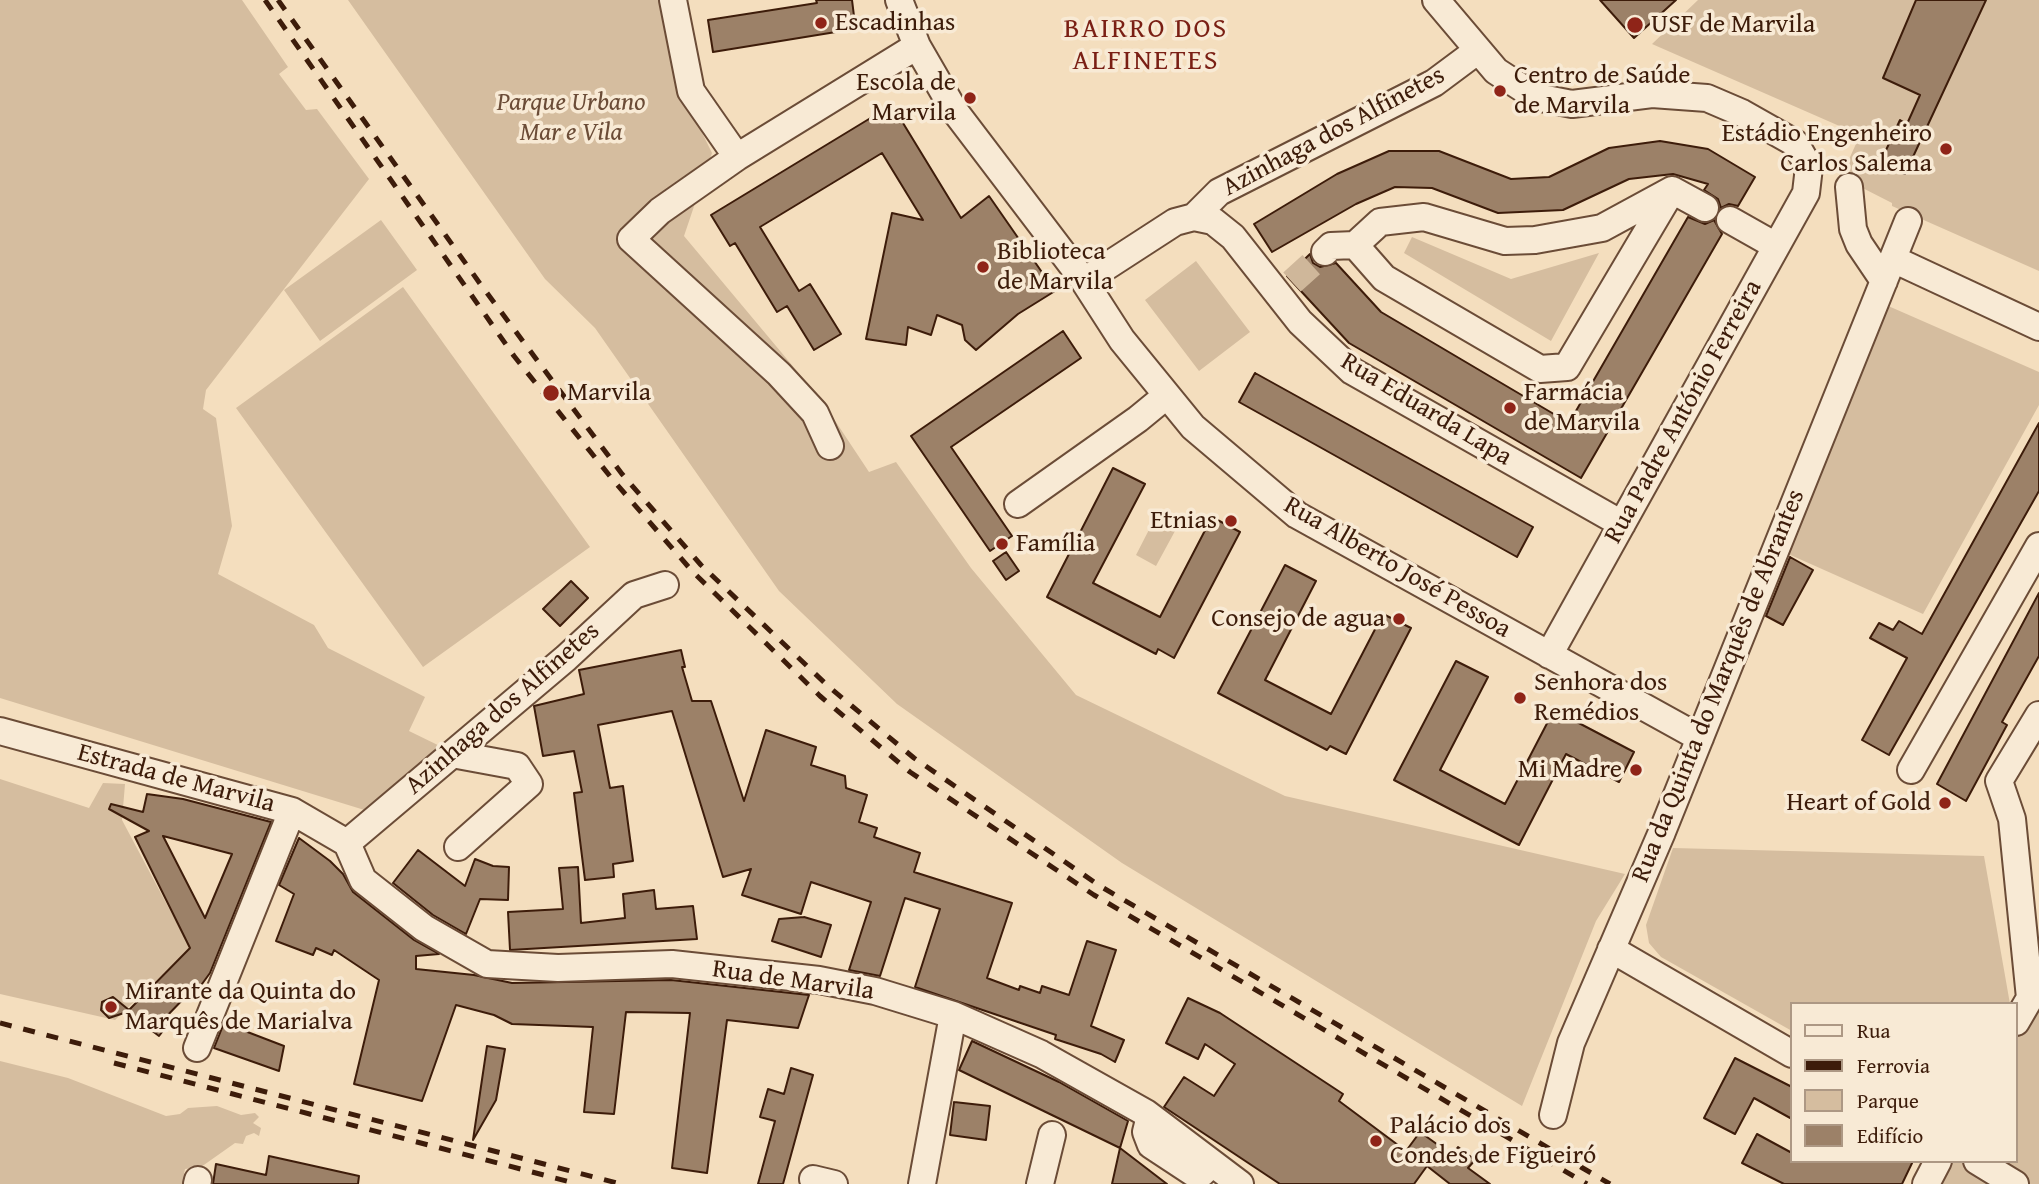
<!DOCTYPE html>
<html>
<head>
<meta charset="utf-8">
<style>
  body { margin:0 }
  #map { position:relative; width:2039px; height:1184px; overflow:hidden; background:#f4debe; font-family:"Gentium Book Plus",serif }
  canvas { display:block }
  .legend { position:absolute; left:1790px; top:1002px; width:228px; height:161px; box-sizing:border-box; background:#f8ead5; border:2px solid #ad9884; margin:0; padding:9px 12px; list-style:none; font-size:21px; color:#3d1c0a }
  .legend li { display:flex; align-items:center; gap:14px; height:35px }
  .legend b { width:35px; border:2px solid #ad9884 }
</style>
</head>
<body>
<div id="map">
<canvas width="2039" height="1184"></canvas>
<ul class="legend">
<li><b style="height:9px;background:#f8ead5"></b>Rua</li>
<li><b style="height:9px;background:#3d1c0a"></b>Ferrovia</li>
<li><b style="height:19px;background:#d5bd9f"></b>Parque</li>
<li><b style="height:19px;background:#9c8168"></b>Edifício</li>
</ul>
</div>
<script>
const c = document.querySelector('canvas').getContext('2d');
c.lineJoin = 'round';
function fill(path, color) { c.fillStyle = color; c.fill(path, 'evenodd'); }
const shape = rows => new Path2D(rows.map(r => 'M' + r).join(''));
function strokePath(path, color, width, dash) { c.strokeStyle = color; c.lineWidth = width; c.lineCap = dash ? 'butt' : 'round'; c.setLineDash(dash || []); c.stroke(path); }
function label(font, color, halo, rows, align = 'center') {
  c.font = font + ' "Gentium Book Plus",serif'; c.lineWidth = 7; c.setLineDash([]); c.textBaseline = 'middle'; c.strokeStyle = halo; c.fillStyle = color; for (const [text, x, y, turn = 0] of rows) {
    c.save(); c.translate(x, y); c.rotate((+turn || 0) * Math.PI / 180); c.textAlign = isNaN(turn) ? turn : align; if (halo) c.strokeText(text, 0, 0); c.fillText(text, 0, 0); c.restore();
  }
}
fill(shape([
  [0,0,242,0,288,67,279,74,306,110,317,109,369,179,206,390,203,409,216,418,232,526,218,574,314,625,328,648,425,697,409,731,448,750,371,812,0,698],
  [348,0,665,0,683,94,712,153,684,236,822,401,869,472,896,462,971,568,1076,695,1285,796,1625,874,1596,921,1522,1106,1122,863,897,704,779,591,595,328,545,279],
  [1698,0,2039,0,2039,271,1892,206,1892,203,1841,177,1860,135,1652,44],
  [381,220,417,270,320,341,284,290],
  [1412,237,1511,279,1599,253,1551,341,1404,253],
  [1196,261,1250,332,1199,371,1145,300],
  [403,287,590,547,423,667,236,408],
  [1886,305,2039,372,2039,405,1923,614,1786,553],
  [1154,520,1175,531,1156,566,1136,555],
  [0,779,89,808,103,783,125,784,122,820,190,948,115,1020,0,994],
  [1673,848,1984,856,2010,1004,1792,1004,1792,1031,1661,957,1649,943,1646,925],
  [2039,1003,2039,1184,1939,1184,1950,1161,2016,1161,2016,1040],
  [0,1061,68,1078,166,1116,180,1114,188,1108,217,1106,241,1115,255,1113,259,1117,253,1123,261,1128,259,1136,254,1133,246,1136,243,1144,235,1143,201,1167,185,1169,182,1184,0,1184]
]), '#d5bd9f');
const building = shape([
  [816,0,852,0,854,16,840,18,842,31,713,52,708,20,817,3,816,0],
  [1600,0,1676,0,1634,38,1600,0],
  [1916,0,1986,0,1905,174,1880,163,1900,120,1907,124,1920,95,1883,78,1916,0],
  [892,105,961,218,989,196,1055,291,1018,314,976,350,965,340,962,325,937,315,931,335,908,327,906,345,866,339,892,213,923,220,882,153,760,227,799,291,810,284,841,334,814,350,787,306,777,312,735,243,730,246,711,215,892,105],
  [1660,141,1708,149,1755,177,1738,206,1729,204,1721,208,1718,199,1704,190,1708,184,1673,174,1629,179,1563,210,1498,213,1432,188,1395,187,1356,204,1272,252,1254,224,1337,174,1389,151,1439,151,1511,179,1549,177,1609,148,1660,141],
  [1688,217,1705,224,1714,220,1722,234,1581,478,1349,343,1287,276,1310,254,1313,263,1320,267,1336,263,1381,312,1569,423,1688,217],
  [1063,331,1081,358,951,447,1012,536,990,551,911,436,1063,331],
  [1255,373,1533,527,1517,557,1239,402,1255,373],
  [2039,423,2039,491,1889,755,1862,740,1907,658,1870,638,1879,623,1893,630,1899,621,1922,634,2039,423],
  [1113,468,1145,484,1093,583,1160,617,1212,517,1240,532,1174,658,1158,649,1156,654,1047,597,1113,468],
  [1006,552,1019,571,1006,580,993,561,1006,552],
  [1790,557,1813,570,1783,625,1766,616,1790,557],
  [1285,565,1316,581,1265,680,1331,714,1383,614,1411,628,1346,754,1330,746,1327,750,1218,693,1285,565],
  [571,581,588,598,560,626,543,609,571,581],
  [2039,593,2039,656,2002,722,2007,725,1966,801,1937,784,2039,593],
  [681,650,685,667,682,667,692,701,711,701,744,801,766,730,816,747,811,765,845,776,846,788,867,795,859,822,877,828,874,837,920,853,914,872,1012,903,987,978,1019,990,1020,986,1040,993,1042,986,1069,995,1087,941,1116,950,1091,1026,1124,1040,1115,1062,1101,1054,1055,1039,1056,1035,915,987,940,909,905,898,880,976,849,970,871,902,811,882,801,914,742,895,751,869,723,877,672,711,598,725,610,788,623,786,633,861,613,864,614,877,585,880,574,793,582,792,574,751,543,756,534,706,584,694,579,670,681,650],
  [1456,661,1488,677,1440,770,1505,804,1554,710,1634,752,1619,782,1566,754,1519,845,1394,780,1456,661],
  [147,794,183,799,271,822,210,973,194,995,190,992,164,1019,169,1023,159,1036,127,1012,109,1018,101,1010,102,1002,113,997,129,1010,190,948,135,837,149,831,109,809,111,804,143,812,147,794],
  [163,836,232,854,205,918,163,836],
  [299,838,330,861,343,874,353,892,414,940,439,954,416,956,416,969,474,975,512,983,671,980,809,995,798,1028,727,1020,707,1173,672,1168,690,1013,626,1012,614,1114,584,1112,593,1027,512,1024,494,1015,456,1005,422,1101,354,1084,379,980,334,950,332,955,316,948,313,955,276,941,294,894,279,885,299,838],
  [418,850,465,886,475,859,493,866,509,867,508,900,480,899,466,934,433,915,393,883,418,850],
  [578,867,581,923,625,918,623,894,654,890,656,909,693,906,697,939,510,950,508,912,563,909,559,868,578,867],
  [804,917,831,925,821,957,772,941,779,919,804,917],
  [1188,998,1220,1013,1343,1094,1339,1101,1406,1151,1420,1132,1452,1155,1458,1147,1475,1160,1468,1168,1490,1184,1450,1184,1427,1166,1414,1184,1280,1184,1164,1107,1184,1077,1214,1096,1235,1064,1205,1044,1198,1059,1166,1043,1188,998],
  [224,1023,284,1046,279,1071,214,1048,224,1023],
  [972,1041,1059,1082,1128,1121,1120,1148,959,1070,972,1041],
  [487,1046,505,1049,496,1100,473,1140,487,1046],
  [1735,1058,1792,1087,1792,1119,1754,1098,1735,1134,1704,1118,1735,1058],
  [791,1068,813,1075,783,1184,758,1184,775,1121,760,1117,768,1089,784,1094,791,1068],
  [954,1102,990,1106,986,1140,950,1135,954,1102],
  [1757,1134,1792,1153,1792,1161,1913,1161,1902,1184,1784,1184,1742,1163,1757,1134],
  [1120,1148,1167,1184,1112,1184,1120,1148],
  [269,1156,359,1176,358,1184,213,1184,216,1164,266,1175,269,1156]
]);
fill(building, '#9c8168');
strokePath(building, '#3d1c0a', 2);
strokePath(shape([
  [1292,282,1325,252]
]), '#cfb79a', 26, [26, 13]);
const minor = shape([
  [673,0,691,91,737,157],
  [899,0,917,46,954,110,1084,281,1122,340,1193,427,1297,515,1700,738],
  [1436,0,1496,71,1536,97,1572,104,1652,94,1707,98,1742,113,1795,143,1809,167,1806,193,1549,655],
  [1849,187,1853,229,1859,244,1884,281],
  [1672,190,1567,367,1540,369,1384,278,1355,245,1380,222,1424,217,1505,241,1535,240,1602,228,1672,190],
  [1672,190,1705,208],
  [1194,217,1219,192,1434,83,1477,51],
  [1730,220,1776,246],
  [1325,252,1331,246,1355,245],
  [1893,259,2039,327],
  [1084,281,1175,222,1194,217,1213,221,1233,237,1300,322,1352,371,1622,524],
  [830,446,815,413,779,374,631,239,660,211,737,157,917,46],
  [1018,504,1138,419,1166,396],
  [0,731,292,811,347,843],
  [452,754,517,766,529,784,458,847],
  [1911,770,2039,546],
  [347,843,363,880,424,928,487,964,558,968,672,964,819,980,875,991,953,1015,1041,1054,1146,1113,1240,1184],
  [347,843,566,658,634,595,665,585],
  [1611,949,1792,1054],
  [2016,1022,2030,998,2012,819,1999,781,2039,715],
  [197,1048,292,811],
  [1553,1115,1571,1043,1662,832,1908,221],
  [1150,1116,1146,1132,1151,1145,1192,1172,1202,1173,1212,1163],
  [1977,1161,2015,1184],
  [813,1179,834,1184],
  [197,1184,198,1180],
  [922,1184,953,1015],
  [1040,1184,1052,1135],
  [1926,1184,1938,1161]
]);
strokePath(minor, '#6b4c37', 30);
strokePath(minor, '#f8ead5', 26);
strokePath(shape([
  [265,0,514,356,613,480,692,571,820,696,910,772,1094,895,1587,1184],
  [278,0,481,285,622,474,701,565,828,686,914,758,1100,886,1610,1184],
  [0,1023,621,1184],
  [114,1063,578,1184]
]), '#3d1c0a', 5, [12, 12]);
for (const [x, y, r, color] of [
  [821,23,7,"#8f2418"],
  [1635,25,9,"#8f2418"],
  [1500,91,7,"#8f2418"],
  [970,98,7,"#8f2418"],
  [1946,149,7,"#8f2418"],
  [983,267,7,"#8f2418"],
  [551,393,9,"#8f2418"],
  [1510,408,7,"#8f2418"],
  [1231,521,7,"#8f2418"],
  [1002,544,7,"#8f2418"],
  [1399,619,7,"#8f2418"],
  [1520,698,7,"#8f2418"],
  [1636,770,7,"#8f2418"],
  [1945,803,7,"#8f2418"],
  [111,1007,7,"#8f2418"],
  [1376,1141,7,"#8f2418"]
]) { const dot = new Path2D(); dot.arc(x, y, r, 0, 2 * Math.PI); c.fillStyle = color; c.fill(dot); strokePath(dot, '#f8ead5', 2.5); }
label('26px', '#3d1c0a', '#f8ead5', [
  ["Escadinhas",835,23],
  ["USF de Marvila",1651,25],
  ["Centro de Saúde",1514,76],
  ["de Marvila",1514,106],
  ["Escola de",956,83,"right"],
  ["Marvila",956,113,"right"],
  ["Estádio Engenheiro",1932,134,"right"],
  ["Carlos Salema",1932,164,"right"],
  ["Biblioteca",997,252],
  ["de Marvila",997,282],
  ["Marvila",567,393],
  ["Farmácia",1524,393],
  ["de Marvila",1524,423],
  ["Etnias",1217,521,"right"],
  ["Família",1016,544],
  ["Consejo de agua",1385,619,"right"],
  ["Senhora dos",1534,683],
  ["Remédios",1534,713],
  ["Mi Madre",1622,770,"right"],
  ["Heart of Gold",1931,803,"right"],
  ["Mirante da Quinta do",125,992],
  ["Marquês de Marialva",125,1022],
  ["Palácio dos",1390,1126],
  ["Condes de Figueiró",1390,1156]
], 'left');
label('italic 26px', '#6b4c37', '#f8ead5', [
  ["Parque Urbano",571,103],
  ["Mar e Vila",571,133]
]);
label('26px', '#3d1c0a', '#f8ead5', [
  ["Azinhaga dos Alfinetes",1334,132,-28],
  ["Rua Eduarda Lapa",1426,410,31],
  ["Rua Padre António Ferreira",1684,412,-61],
  ["Rua Alberto José Pessoa",1397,568,30],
  ["Rua da Quinta do Marquês de Abrantes",1719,686,-68],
  ["Azinhaga dos Alfinetes",503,709,-41],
  ["Estrada de Marvila",176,779,15],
  ["Rua de Marvila",793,981,8]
]);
c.letterSpacing = '2px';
label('28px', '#7a1f14', '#f8ead5', [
  ["BAIRRO DOS",1146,30],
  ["ALFINETES",1146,62]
]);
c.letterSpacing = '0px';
</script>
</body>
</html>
